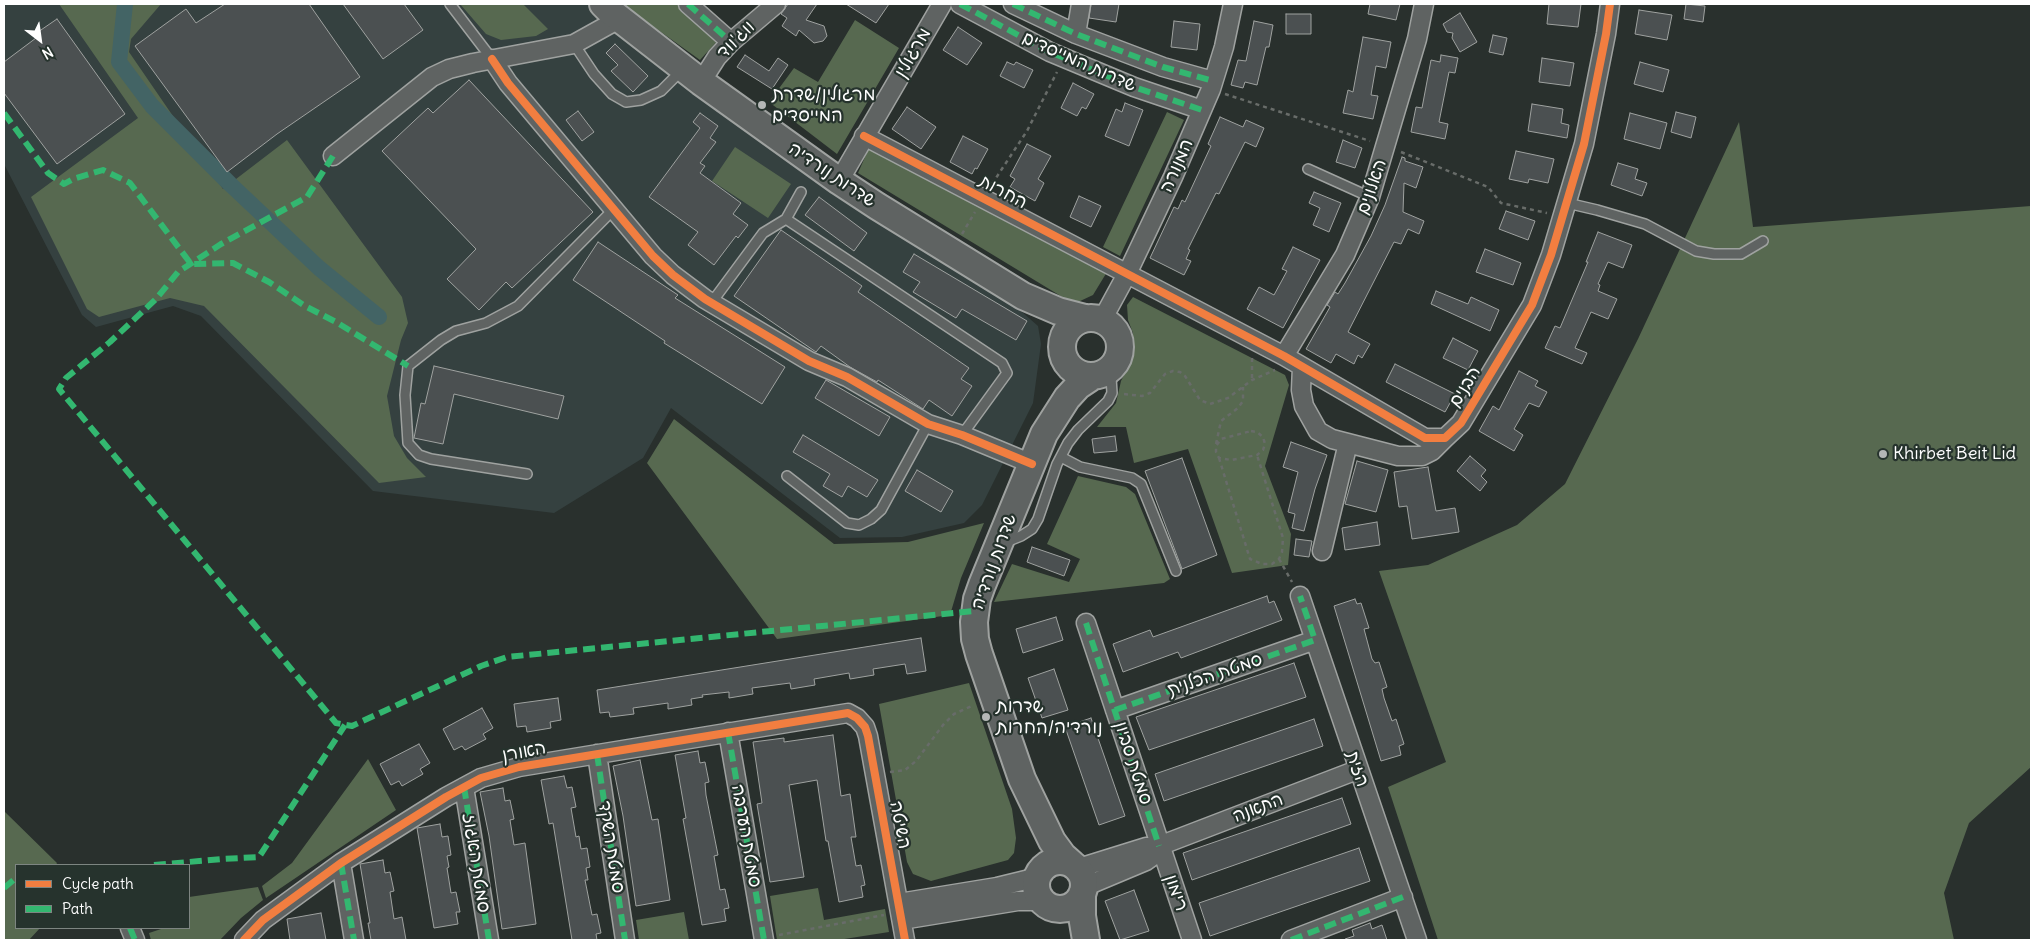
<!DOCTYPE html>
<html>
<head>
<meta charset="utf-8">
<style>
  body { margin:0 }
  #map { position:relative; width:2035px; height:944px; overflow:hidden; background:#29302d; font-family:Delius,sans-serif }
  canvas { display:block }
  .frame { position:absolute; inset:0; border:5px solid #fff; pointer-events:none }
  .legend { position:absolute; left:15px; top:864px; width:175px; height:65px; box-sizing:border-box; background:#26332d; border:1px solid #7d8581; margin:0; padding:6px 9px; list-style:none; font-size:15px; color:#fff }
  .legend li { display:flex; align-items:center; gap:10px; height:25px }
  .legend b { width:25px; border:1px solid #7d8581 }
  .north { position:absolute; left:15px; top:15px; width:50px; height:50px; -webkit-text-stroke:4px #26332d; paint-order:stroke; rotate:150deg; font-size:14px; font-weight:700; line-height:20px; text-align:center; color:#fff }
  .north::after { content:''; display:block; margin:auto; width:18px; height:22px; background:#fff; clip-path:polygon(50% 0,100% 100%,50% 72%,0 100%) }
</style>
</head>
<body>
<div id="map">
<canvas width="2035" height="944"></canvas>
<div class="frame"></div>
<ul class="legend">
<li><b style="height:6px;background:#f27e40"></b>Cycle path</li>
<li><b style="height:6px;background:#33b770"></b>Path</li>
</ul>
<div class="north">N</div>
</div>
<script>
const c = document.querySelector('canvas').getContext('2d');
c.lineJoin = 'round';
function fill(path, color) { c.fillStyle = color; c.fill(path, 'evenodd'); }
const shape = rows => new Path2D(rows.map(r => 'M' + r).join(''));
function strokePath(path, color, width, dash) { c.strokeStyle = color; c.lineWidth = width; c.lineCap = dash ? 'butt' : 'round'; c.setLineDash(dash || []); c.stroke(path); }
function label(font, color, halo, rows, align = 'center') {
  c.font = font + ' Delius,"Playpen Sans Hebrew",sans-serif'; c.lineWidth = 4.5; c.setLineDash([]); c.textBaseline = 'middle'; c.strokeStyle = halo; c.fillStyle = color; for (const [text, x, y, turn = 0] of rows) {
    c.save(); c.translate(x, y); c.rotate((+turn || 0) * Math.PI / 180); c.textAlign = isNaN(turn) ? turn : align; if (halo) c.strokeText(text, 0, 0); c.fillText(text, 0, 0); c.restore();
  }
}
fill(shape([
  [4,4,594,4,700,96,1022,312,1038,326,1041,344,1033,403,982,505,964,523,902,537,840,538,671,408,643,458,554,513,373,491,201,316,173,306,96,327,82,315,4,164]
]), '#354140');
fill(shape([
  [59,4,161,4,131,39,129,52,223,189,287,140,402,297,408,323,401,340,387,396,394,436,407,458,426,477,379,483,204,306,170,298,99,317,87,309,31,197,138,118],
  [460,4,523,4,548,29,536,36,501,40,486,34],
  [622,4,680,4,719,39,700,60],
  [855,20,899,48,837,154,769,102,794,68,818,82],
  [1167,112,1184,120,1120,256,1103,247],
  [1739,122,1753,227,2031,206,2031,767,1969,823,1944,893,1954,940,1438,940,1388,787,1446,762,1379,571,1428,565,1517,525,1565,484,1638,339],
  [735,147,791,184,768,218,712,181],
  [869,148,1107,272,1093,295,1078,302,1064,298,858,173],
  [1133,297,1285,375,1289,385,1265,466,1291,534,1288,565,1232,573,1188,449,1134,463,1126,427,1097,427,1116,403,1121,381,1130,363,1133,333,1128,320,1127,305],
  [674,419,834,544,908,542,984,523,961,578,950,615,777,639,647,463],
  [1078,476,1126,487,1135,494,1170,579,1164,583,994,602,1012,564,1069,582,1080,559,1047,544],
  [969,683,1012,809,1016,838,1014,853,1008,860,931,881,913,874,907,862,879,704],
  [368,759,396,810,266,898,262,886,292,863],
  [4,811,57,863,56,865,16,865,16,928,40,928,29,940,4,940],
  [258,887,263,900,241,918,220,940,151,940,149,933,164,928,189,928,189,897],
  [818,888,824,920,885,909,889,932,838,940,777,940,770,896],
  [684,912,689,940,639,940,636,920]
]), '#576950');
strokePath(shape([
  [125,4,119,62,152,106,230,184,319,268,379,317]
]), '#436465', 16);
const building = shape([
  [225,4,309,4,360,77,277,134,227,172,135,46,186,9,196,23,225,4],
  [343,4,404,4,423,30,383,59,343,4],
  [788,4,817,4,806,20,824,26,827,36,823,41,814,43,799,30,796,36,782,26,787,18,781,14,788,4],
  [846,4,889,4,876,23,846,4],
  [1091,4,1119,4,1116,22,1089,18,1091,4],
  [1370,4,1400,4,1396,20,1368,14,1370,4],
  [1549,4,1581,4,1578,27,1547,24,1549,4],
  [1686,4,1705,6,1703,22,1684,19,1686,4],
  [1639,10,1672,15,1667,40,1635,34,1639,10],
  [1460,13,1477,42,1460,52,1452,38,1453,33,1447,32,1443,24,1460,13],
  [1286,14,1311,14,1311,34,1286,34,1286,14],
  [57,19,125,114,57,164,4,93,4,62,40,35,38,32,57,19],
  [1174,21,1200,24,1197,50,1171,47,1174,21],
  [1254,21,1273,25,1269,47,1266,47,1257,85,1245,82,1243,88,1231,85,1238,60,1246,61,1254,21],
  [958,27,982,43,967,65,943,50,958,27],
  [1493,35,1507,38,1503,55,1489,52,1493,35],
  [1363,37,1391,42,1386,68,1376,66,1371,95,1378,96,1373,119,1343,113,1348,90,1353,92,1363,37],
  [615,44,648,76,633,92,611,71,618,65,606,53,615,44],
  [745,55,769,71,778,58,788,65,772,89,737,67,745,55],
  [1441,55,1458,58,1455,73,1449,72,1439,122,1448,124,1445,139,1411,132,1416,107,1422,108,1431,60,1440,62,1441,55],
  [1542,58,1574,63,1570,86,1539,82,1542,58],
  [1007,62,1014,65,1016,62,1033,70,1024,88,1000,76,1007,62],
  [1640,62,1669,70,1663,92,1634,84,1640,62],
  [469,80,593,212,512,288,506,282,479,310,447,279,476,249,382,151,428,108,433,113,469,80],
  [1073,83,1094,94,1086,109,1082,107,1077,116,1061,108,1073,83],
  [1125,103,1143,110,1129,146,1105,136,1116,109,1122,112,1125,103],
  [1532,104,1563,109,1561,123,1569,125,1567,138,1528,131,1532,104],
  [907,107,936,127,921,149,892,129,907,107],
  [578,111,594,132,582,141,566,120,578,111],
  [1676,112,1696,117,1691,138,1671,132,1676,112],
  [700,113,718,126,710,138,716,142,700,163,705,166,700,173,741,203,733,214,748,225,738,238,736,236,714,265,688,245,698,232,649,197,700,128,693,122,700,113],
  [1630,113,1667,123,1660,149,1624,139,1630,113],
  [1220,117,1243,127,1246,120,1264,128,1256,147,1245,142,1219,194,1216,193,1188,249,1190,250,1186,259,1191,261,1184,275,1150,258,1174,207,1178,209,1182,200,1185,202,1211,146,1208,144,1220,117],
  [963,136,988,149,977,169,975,168,972,174,950,162,963,136],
  [1343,140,1362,148,1355,168,1336,162,1343,140],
  [1027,144,1051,156,1038,179,1044,183,1035,201,1010,187,1015,179,1010,176,1027,144],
  [1516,151,1554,159,1548,183,1529,179,1528,183,1509,179,1516,151],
  [1402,157,1405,158,1405,161,1423,167,1416,188,1404,183,1403,212,1424,221,1419,234,1408,229,1401,244,1394,242,1348,332,1370,344,1362,358,1358,355,1354,364,1336,354,1331,363,1306,349,1330,307,1327,305,1335,292,1338,294,1345,283,1371,236,1385,205,1402,157],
  [1618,163,1638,169,1635,179,1647,183,1642,196,1611,185,1618,163],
  [1314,192,1341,203,1329,232,1313,225,1320,208,1309,203,1314,192],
  [1079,196,1101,206,1091,227,1070,217,1079,196],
  [819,197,867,233,854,251,805,215,819,197],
  [1506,211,1535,221,1528,240,1499,229,1506,211],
  [781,230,862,286,858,292,969,368,961,379,972,386,952,416,929,400,923,409,878,380,877,382,850,367,821,346,816,352,734,296,781,230],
  [1598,232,1632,245,1623,268,1608,262,1598,284,1600,285,1598,291,1617,299,1608,319,1591,312,1575,348,1587,353,1582,364,1545,348,1555,326,1560,328,1588,262,1586,262,1598,232],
  [598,242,678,295,675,298,785,367,762,404,664,343,665,341,573,280,598,242],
  [1293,247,1320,260,1283,328,1247,309,1259,287,1274,295,1287,271,1282,269,1293,247],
  [1485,249,1521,263,1513,285,1476,272,1485,249],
  [914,254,1027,321,1016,340,962,309,956,318,913,292,920,282,903,272,914,254],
  [1436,291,1468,304,1471,297,1499,310,1490,331,1431,304,1436,291],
  [1453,338,1478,351,1468,370,1443,358,1453,338],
  [1395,364,1455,394,1445,412,1386,382,1395,364],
  [434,366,564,396,558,419,454,394,443,444,414,438,421,403,425,404,434,366],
  [1519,371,1538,381,1535,386,1547,392,1539,407,1529,403,1514,429,1523,435,1514,451,1479,431,1493,406,1499,410,1519,371],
  [826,380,890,417,879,436,815,398,826,380],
  [803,435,878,480,867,497,848,486,842,497,823,486,830,474,793,452,803,435],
  [1115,436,1117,451,1094,453,1092,439,1115,436],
  [1291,442,1327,455,1315,489,1304,531,1292,528,1295,514,1288,512,1298,472,1283,467,1291,442],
  [1470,456,1486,470,1481,476,1487,482,1480,491,1457,471,1470,456],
  [1182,458,1217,555,1182,569,1145,471,1182,458],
  [1357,461,1388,470,1376,512,1345,504,1357,461],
  [1428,467,1436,511,1455,508,1459,532,1412,539,1407,506,1399,507,1394,472,1428,467],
  [917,470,953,491,941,512,905,491,917,470],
  [1377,522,1380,545,1345,550,1342,528,1377,522],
  [1296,539,1312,541,1309,557,1294,555,1296,539],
  [1032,547,1070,560,1064,576,1027,562,1032,547],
  [1267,596,1269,603,1274,601,1282,620,1181,658,1178,652,1123,672,1113,644,1150,630,1153,637,1267,596],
  [1355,599,1357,604,1361,603,1369,628,1364,629,1372,659,1375,663,1379,662,1387,687,1382,689,1384,698,1392,721,1396,719,1404,744,1399,746,1401,755,1381,761,1334,606,1355,599],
  [1056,617,1063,640,1023,653,1016,629,1056,617],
  [921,638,926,671,907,674,905,664,873,669,874,675,850,679,849,673,814,679,815,685,791,689,790,683,752,688,753,694,729,698,729,692,702,695,703,697,691,699,692,705,668,709,668,703,633,708,634,714,610,717,609,712,600,713,597,690,921,638],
  [1294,663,1306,697,1149,750,1136,717,1294,663],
  [1054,669,1068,710,1042,718,1028,678,1054,669],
  [558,698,561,720,550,722,551,728,527,732,526,726,517,727,514,704,558,698],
  [482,708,493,728,483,734,486,739,465,750,462,746,454,750,443,729,482,708],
  [1091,718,1125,816,1099,825,1065,727,1091,718],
  [1314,719,1323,746,1164,801,1155,774,1314,719],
  [833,735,841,796,850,794,856,837,851,837,856,866,861,865,865,885,861,886,863,897,839,902,828,841,826,841,817,780,789,785,804,877,770,882,757,804,762,803,753,742,784,738,784,742,833,735],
  [419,744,430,763,420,769,423,774,402,786,399,781,391,785,380,764,419,744],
  [698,751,700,763,705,762,709,782,705,783,706,795,718,855,714,856,720,890,725,889,729,908,724,909,726,921,702,925,683,819,686,818,675,755,698,751],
  [640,760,652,820,658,819,670,900,636,906,623,816,613,766,640,760],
  [564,776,567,788,572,787,576,807,571,808,576,837,579,836,581,849,587,848,590,867,586,868,588,880,585,880,592,915,597,914,601,933,596,934,597,940,572,940,553,823,549,824,541,780,564,776],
  [503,788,505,801,510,800,514,819,510,820,514,845,525,843,536,924,502,929,489,836,480,792,503,788],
  [1342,798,1351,824,1192,880,1183,853,1342,798],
  [440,824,442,837,448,836,451,855,447,856,449,867,447,868,451,893,456,892,460,912,456,912,458,924,434,928,417,828,440,824],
  [1359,848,1370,881,1210,936,1199,903,1359,848],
  [383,860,385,873,390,872,394,891,390,892,394,919,402,917,406,940,371,940,368,923,370,923,360,864,383,860],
  [1134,890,1149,931,1120,940,1105,901,1134,890],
  [321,913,326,940,290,940,287,919,321,913],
  [1370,923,1372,929,1382,925,1387,940,1345,940,1345,939,1354,936,1352,930,1370,923]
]);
fill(building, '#4b5051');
strokePath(building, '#9fa2a0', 1);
const lane = shape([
  [450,4,492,59],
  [574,44,594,74,612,94,626,102,641,100,661,91,681,71],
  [1308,169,1370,197],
  [1567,203,1597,210,1645,224,1696,251,1714,254,1741,254,1763,241],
  [786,219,1002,363,1007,373,962,435],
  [712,302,763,233,786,219,801,192],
  [1061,457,1080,467,1132,478,1141,484,1176,571],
  [527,474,431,459,419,455,408,443,405,395,408,366,441,340,456,331,486,323,518,306,614,209],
  [787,476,847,523,859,525,871,519,881,510,928,424],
  [1006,542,1021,536,1032,529,1038,519,1057,464,1068,443,1078,430,1108,401,1112,393,1111,377,1113,366]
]);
const street = shape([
  [688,4,731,42],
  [960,4,1050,52,1134,87,1202,110],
  [1013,4,1076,34,1163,67,1213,81],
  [1076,34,1081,4],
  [492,59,508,83,653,256,673,275,705,299,809,361,847,377,928,424,962,435,1032,464],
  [701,82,717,57,731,42,776,4],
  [864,136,1284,356,1425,438,1445,438,1461,423,1532,305,1551,255,1584,144,1606,34,1610,4],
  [333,156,432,77,449,69,473,63,574,44,619,19],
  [839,181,942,4],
  [1102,320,1127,274,1173,177,1211,89,1224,47,1233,4],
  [1284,356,1345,255,1370,197,1417,39,1424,4],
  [1302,367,1301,390,1304,406,1318,431,1332,439,1398,456,1422,456,1432,451,1445,438],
  [1322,551,1348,443],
  [1300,596,1417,940],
  [1086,623,1192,940],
  [1115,710,1315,640],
  [728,732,764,940],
  [597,754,625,940],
  [464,787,489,940],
  [341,863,354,940],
  [1075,866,1085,866,1146,847,1159,846,1357,770],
  [1084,887,1146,861,1153,856,1159,846],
  [899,903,997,887,1038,877],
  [902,920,1018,901,1043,901],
  [130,928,135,940],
  [244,940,263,920,341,863,446,797,481,778,519,767,848,713,857,718,865,727,868,736,905,940],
  [1291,940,1403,897]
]);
const secondary = shape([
  [603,4,611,12,701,82,839,181,877,206,1023,296,1058,311,1085,318],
  '1062 347a29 29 0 1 1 58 0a29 29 0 1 1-58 0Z',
  '1036 885a24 24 0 1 1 48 0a24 24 0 1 1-48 0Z',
  [1072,864,1063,856,1052,841,1022,779,979,654,975,639,974,622,977,599,982,585,1044,434,1067,398,1078,386,1093,376],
  [1082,894,1082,916,1086,940]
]);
strokePath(lane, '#9fa2a0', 12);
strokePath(street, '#9fa2a0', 21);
strokePath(secondary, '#9fa2a0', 30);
strokePath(shape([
  [1225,94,1370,141],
  [1401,152,1488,187,1501,203,1547,213],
  [992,184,1027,131,1057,72],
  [962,234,975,212],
  [1252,358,1252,380],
  [1124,394,1142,396,1150,393,1165,374,1173,371,1180,372,1185,376,1200,400,1210,404,1228,398,1252,380,1275,370],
  [1251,431,1257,432,1263,437,1265,444,1263,450,1257,455,1231,460,1219,458,1216,452,1216,446,1221,439,1251,431],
  [1216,444,1221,421,1238,408,1243,401,1243,387],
  [1219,458,1250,559,1262,564,1272,564,1279,559,1282,552,1283,538,1257,455],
  [1279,559,1292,582],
  [890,772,905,770,916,761,943,725,954,714,974,705],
  [779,935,884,915]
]), '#686c69', 2.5, [4, 4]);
strokePath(lane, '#5f6362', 9);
strokePath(street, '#5f6362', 18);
strokePath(secondary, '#5f6362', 26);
strokePath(shape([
  [688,4,731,42],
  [960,4,1050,52,1134,87,1202,110],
  [1013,4,1076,34,1163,67,1213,81],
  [4,113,48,173,64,184,73,179,103,170,130,183,191,264,233,263,269,282,305,306,336,322,408,366],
  [333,156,307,197,221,244,178,272,156,299,110,342,66,378,59,389,336,723,352,726,481,666,507,657,974,611],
  [1086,623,1159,846],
  [1115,710,1315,640,1300,596],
  [728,732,764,940],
  [597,754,625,940],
  [464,787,489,940],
  [341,863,354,940],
  [154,865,223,859,259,857,345,725],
  [4,888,16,878],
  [130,928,135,940],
  [1291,940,1403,897]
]), '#33b770', 6, [12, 6]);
strokePath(shape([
  [492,59,508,83,653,256,673,275,705,299,809,361,847,377,928,424,962,435,1032,464],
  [864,136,1284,356,1425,438,1445,438,1461,423,1532,305,1551,255,1584,144,1606,34,1610,4],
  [244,940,263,920,341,863,446,797,481,778,519,767,848,713,857,718,865,727,868,736,905,940]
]), '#f27e40', 8);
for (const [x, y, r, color] of [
  [762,105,5,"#b4b7b6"],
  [1883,454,5,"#b4b7b6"],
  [986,717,5,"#b4b7b6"]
]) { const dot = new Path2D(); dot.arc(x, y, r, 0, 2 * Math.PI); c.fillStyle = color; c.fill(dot); strokePath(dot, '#26332d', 2); }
label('18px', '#fff', '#26332d', [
  ["ווג'ווד",736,40,-45],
  ["מרגולין",913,53,-60],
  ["שדרות המייסדים",1079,62,24],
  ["המנורה",1177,166,-66],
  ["שדרות נורדיה",832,175,34],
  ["האלונים",1372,187,-71],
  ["החרות",1003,192,28],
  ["הבנים",1465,387,-59],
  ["שדרות נורדיה",994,562,-70],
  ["סמטת הכלנית",1215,675,-19],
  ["האורן",524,752,-11],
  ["סמטת סביון",1133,763,72],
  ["הזית",1357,769,71],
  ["התאנה",1258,808,-21],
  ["השיטה",900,825,79],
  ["סמטת הערבה",746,836,80],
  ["סמטת השקד",611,847,81],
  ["סמטת האגוז",476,863,81],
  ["רימון",1176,893,71]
]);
label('18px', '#fff', '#26332d', [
  ["מרגולין/שדרת",772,95],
  ["המייסדים",772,116],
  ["Khirbet Beit Lid",1893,454],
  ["שדרות",996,707],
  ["נורדיה/החרות",996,728]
], 'left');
</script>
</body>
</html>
